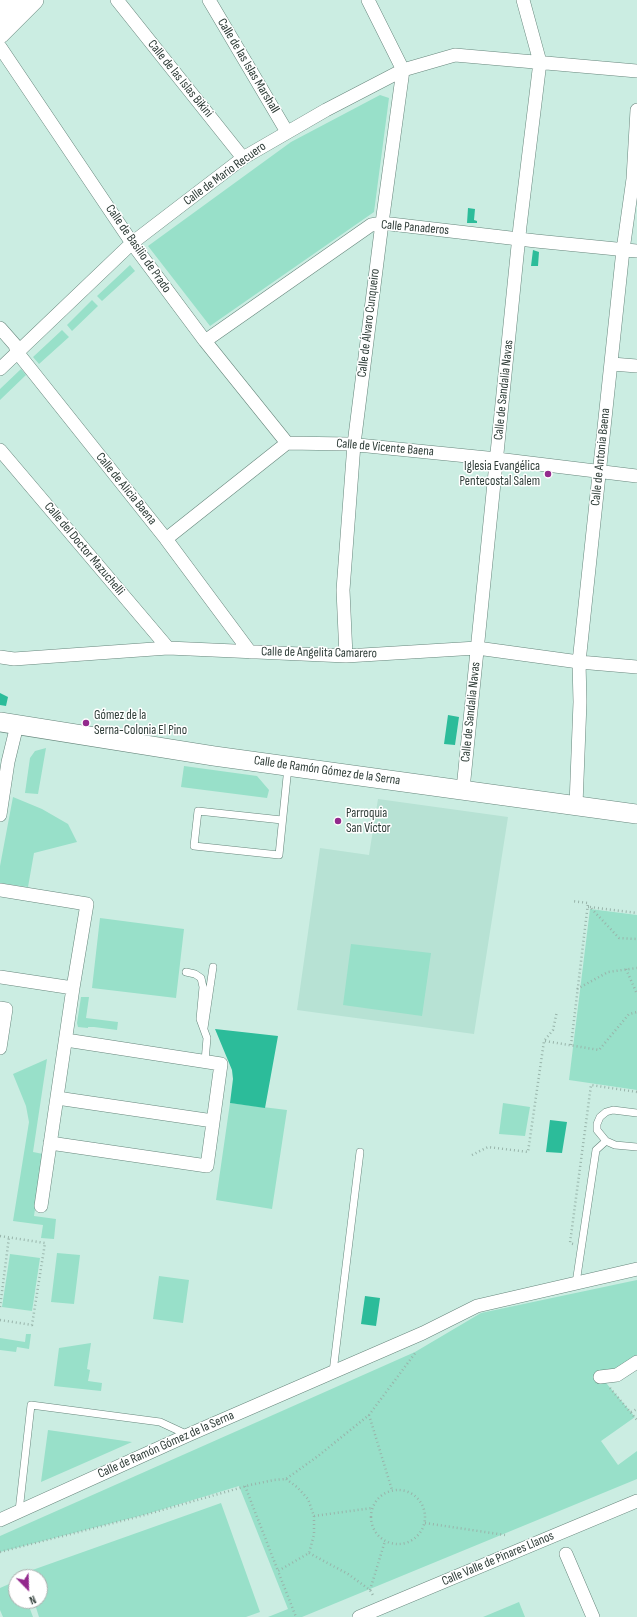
<!DOCTYPE html>
<html>
<head>
<meta charset="utf-8">
<style>
  body { margin:0 }
  #map { position:relative; width:637px; height:1617px; overflow:hidden; background:#cbede2; font-family:"Sofia Sans Condensed",sans-serif }
  canvas { display:block }
  .north { position:absolute; left:8px; top:1569px; width:40px; height:40px; box-sizing:border-box; background:#fff; border:1px solid #acb1af; border-radius:50%; rotate:157deg; font-size:11px; font-weight:700; line-height:16px; text-align:center; color:#2f3d38 }
  .north::after { content:''; display:block; margin:auto; width:14px; height:18px; background:#93298d; clip-path:polygon(50% 0,100% 100%,50% 72%,0 100%) }
</style>
</head>
<body>
<div id="map">
<canvas width="637" height="1617"></canvas>
<div class="north">N</div>
</div>
<script>
const c = document.querySelector('canvas').getContext('2d');
c.lineJoin = 'round';
function fill(path, color) { c.fillStyle = color; c.fill(path, 'evenodd'); }
const shape = rows => new Path2D(rows.map(r => 'M' + r).join(''));
function strokePath(path, color, width, dash) { c.strokeStyle = color; c.lineWidth = width; c.lineCap = dash ? 'butt' : 'round'; c.setLineDash(dash || []); c.stroke(path); }
function label(font, color, halo, rows, align = 'center') {
  c.font = font + ' "Sofia Sans Condensed",sans-serif'; c.lineWidth = 3; c.setLineDash([]); c.textBaseline = 'middle'; c.strokeStyle = halo; c.fillStyle = color; for (const [text, x, y, turn = 0] of rows) {
    c.save(); c.translate(x, y); c.rotate((+turn || 0) * Math.PI / 180); c.textAlign = isNaN(turn) ? turn : align; if (halo) c.strokeText(text, 0, 0); c.fillText(text, 0, 0); c.restore();
  }
}
fill(shape([
  [378,799,508,817,474,1034,297,1010,320,848,369,855]
]), '#b7e2d4');
fill(shape([
  [380,95,389,98,374,212,210,326,148,246,291,142],
  [130,265,135,271,102,301,97,296],
  [92,300,98,306,72,331,67,325],
  [62,330,69,337,39,364,33,357],
  [21,369,26,375,0,400,0,389],
  [46,748,38,794,25,793,30,758,35,751],
  [184,766,257,776,269,790,267,798,181,787],
  [13,797,42,809,68,824,77,842,34,853,28,887,0,883,0,866],
  [590,909,637,915,637,1090,569,1080],
  [100,918,184,929,176,998,92,988],
  [351,944,431,953,422,1016,343,1005],
  [81,997,89,997,86,1018,118,1022,117,1030,94,1027,88,1027,88,1028,78,1027,77,1023],
  [47,1059,33,1152,43,1154,34,1216,56,1219,54,1239,41,1238,43,1225,13,1221,29,1122,26,1106,13,1074],
  [230,1103,287,1110,272,1209,216,1200],
  [503,1103,530,1107,525,1136,499,1134],
  [57,1253,80,1255,74,1304,51,1302],
  [10,1254,40,1258,32,1311,2,1307],
  [159,1276,189,1280,183,1323,153,1319],
  [637,1280,637,1362,601,1377,635,1417,601,1441,618,1465,637,1451,637,1479,302,1617,268,1617,288,1609,239,1486,147,1514,0,1552,0,1536,415,1352,481,1313],
  [26,1334,31,1334,29,1349,17,1347,16,1352,0,1350,0,1338,25,1342],
  [91,1343,87,1369,90,1370,88,1381,102,1383,101,1391,54,1386,59,1348],
  [48,1430,132,1442,41,1482],
  [221,1503,260,1612,246,1617,39,1617,34,1601,40,1601,40,1577,25,1577,24,1573],
  [16,1581,16,1601,27,1601,33,1617,3,1617,0,1610,0,1588],
  [519,1602,525,1617,483,1617]
]), '#98e0c9');
fill(shape([
  [468,208,475,209,474,220,477,221,477,223,467,223],
  [533,250,539,252,538,266,531,266],
  [0,693,8,697,6,706,0,705],
  [448,715,459,717,455,745,444,744],
  [215,1029,278,1036,265,1108,230,1103,233,1079,232,1070],
  [550,1120,567,1122,562,1153,546,1152],
  [365,1296,380,1298,376,1326,361,1324]
]), '#2cbc9a');
const lane = shape([
  [282,820,198,811,194,846,279,855,288,767],
  [186,972,195,974,201,978,203,987,200,1019,207,1038,205,1061],
  [204,1028,213,967],
  [637,1113,613,1110,606,1112,600,1117,597,1124,597,1130,606,1141,615,1145,637,1147],
  [576,1283,596,1150,606,1141],
  [333,1372,360,1152],
  [19,1511,31,1405,160,1422,188,1435]
]);
const street = shape([
  [117,0,243,158],
  [209,0,287,132],
  [0,47,132,243,205,341,287,443],
  [0,328,15,345,17,352,166,539,250,652],
  [205,341,371,225,382,223,536,241,637,251],
  [612,364,637,366],
  [0,369,132,243,243,158,326,110,403,70,455,55,637,71],
  [0,450,168,648],
  [166,539,287,443,348,444,497,459,637,476],
  [346,656,343,590,354,444,382,223,403,70,368,0],
  [0,657,14,659,168,648,346,656,477,648,579,662,637,667],
  [463,789,520,226,540,62,523,0],
  [576,805,580,702,579,662,623,250,633,179,637,110],
  [0,815,8,762,17,725],
  [0,890,87,904,73,988],
  [0,977,73,988,41,1206],
  [0,1008,6,1009,0,1048],
  [57,1098,213,1121],
  [50,1143,207,1166,221,1064,66,1040],
  [600,1377,617,1375,637,1362],
  [0,1520,188,1435,423,1333,477,1306,637,1269],
  [566,1554,593,1617],
  [359,1617,637,1501]
]);
const secondary = shape([
  [0,11,11,0],
  [0,34,34,0],
  [0,722,214,756,637,814]
]);
strokePath(lane, '#67867c', 8);
strokePath(street, '#67867c', 14);
strokePath(secondary, '#67867c', 20);
strokePath(shape([
  [588,907,590,907,619,938,637,939],
  [590,907,637,913],
  [626,969,637,994],
  [577,989,608,972,637,968],
  [545,1041,599,1050,629,1014,637,1012],
  [571,1045,588,903,572,901],
  [472,1155,488,1147,528,1152,544,1041,553,1030,557,1011],
  [0,1236,45,1243,32,1325,0,1320],
  [573,1244,570,1243,591,1085,637,1092],
  [0,1307,9,1237],
  [610,1388,637,1420],
  [631,1412,637,1409],
  [369,1415,392,1490],
  [286,1479,297,1487,308,1499,314,1516,314,1535,309,1553,278,1571,296,1617],
  [245,1486,278,1571],
  '371 1517a27 27 0 1 1 54 0a27 27 0 1 1-54 0Z',
  [314,1516,372,1508],
  [425,1523,505,1535],
  [0,1552,141,1516,250,1485,274,1480,286,1479,318,1456,369,1415,416,1352],
  [309,1553,348,1574,370,1590,374,1597],
  [370,1590,385,1541]
]), '#98b4aa', 2.5, [1, 3]);
strokePath(lane, '#fff', 7);
strokePath(street, '#fff', 13);
strokePath(secondary, '#fff', 19);
for (const [x, y, r, color] of [
  [548,474,4,"#93298d"],
  [86,723,4,"#93298d"],
  [338,821,4,"#93298d"]
]) { const dot = new Path2D(); dot.arc(x, y, r, 0, 2 * Math.PI); c.fillStyle = color; c.fill(dot); strokePath(dot, '#fff', 1.5); }
label('13px', '#2f3d38', '#fff', [
  ["Calle de las Islas Marshall",248,66,59],
  ["Calle de las Islas Bikini",180,79,51],
  ["Calle de Mario Recuero",225,174,-36],
  ["Calle Panaderos",415,228,5],
  ["Calle de Basilio de Prado",138,249,55],
  ["Calle de Álvaro Cunqueiro",369,323,-83],
  ["Calle de Sandalia Navas",504,390,-84],
  ["Calle de Vicente Baena",385,448,5],
  ["Calle de Antonia Baena",601,457,-84],
  ["Calle de Alicia Baena",126,489,51],
  ["Calle del Doctor Mazuchelli",84,549,50],
  ["Calle de Angelita Camarero",319,653,1],
  ["Calle de Sandalia Navas",471,712,-84],
  ["Calle de Ramón Gómez de la Serna",327,771,8],
  ["Calle de Ramón Gómez de la Serna",166,1445,-24],
  ["Calle Valle de Pinares Llanos",498,1559,-23]
]);
label('13px', '#2f3d38', '#fff', [
  ["Iglesia Evangélica",540,467,"right"],
  ["Pentecostal Salem",540,482,"right"],
  ["Gómez de la",94,716],
  ["Serna-Colonia El Pino",94,731],
  ["Parroquia",346,814],
  ["San Víctor",346,829]
], 'left');
</script>
</body>
</html>
